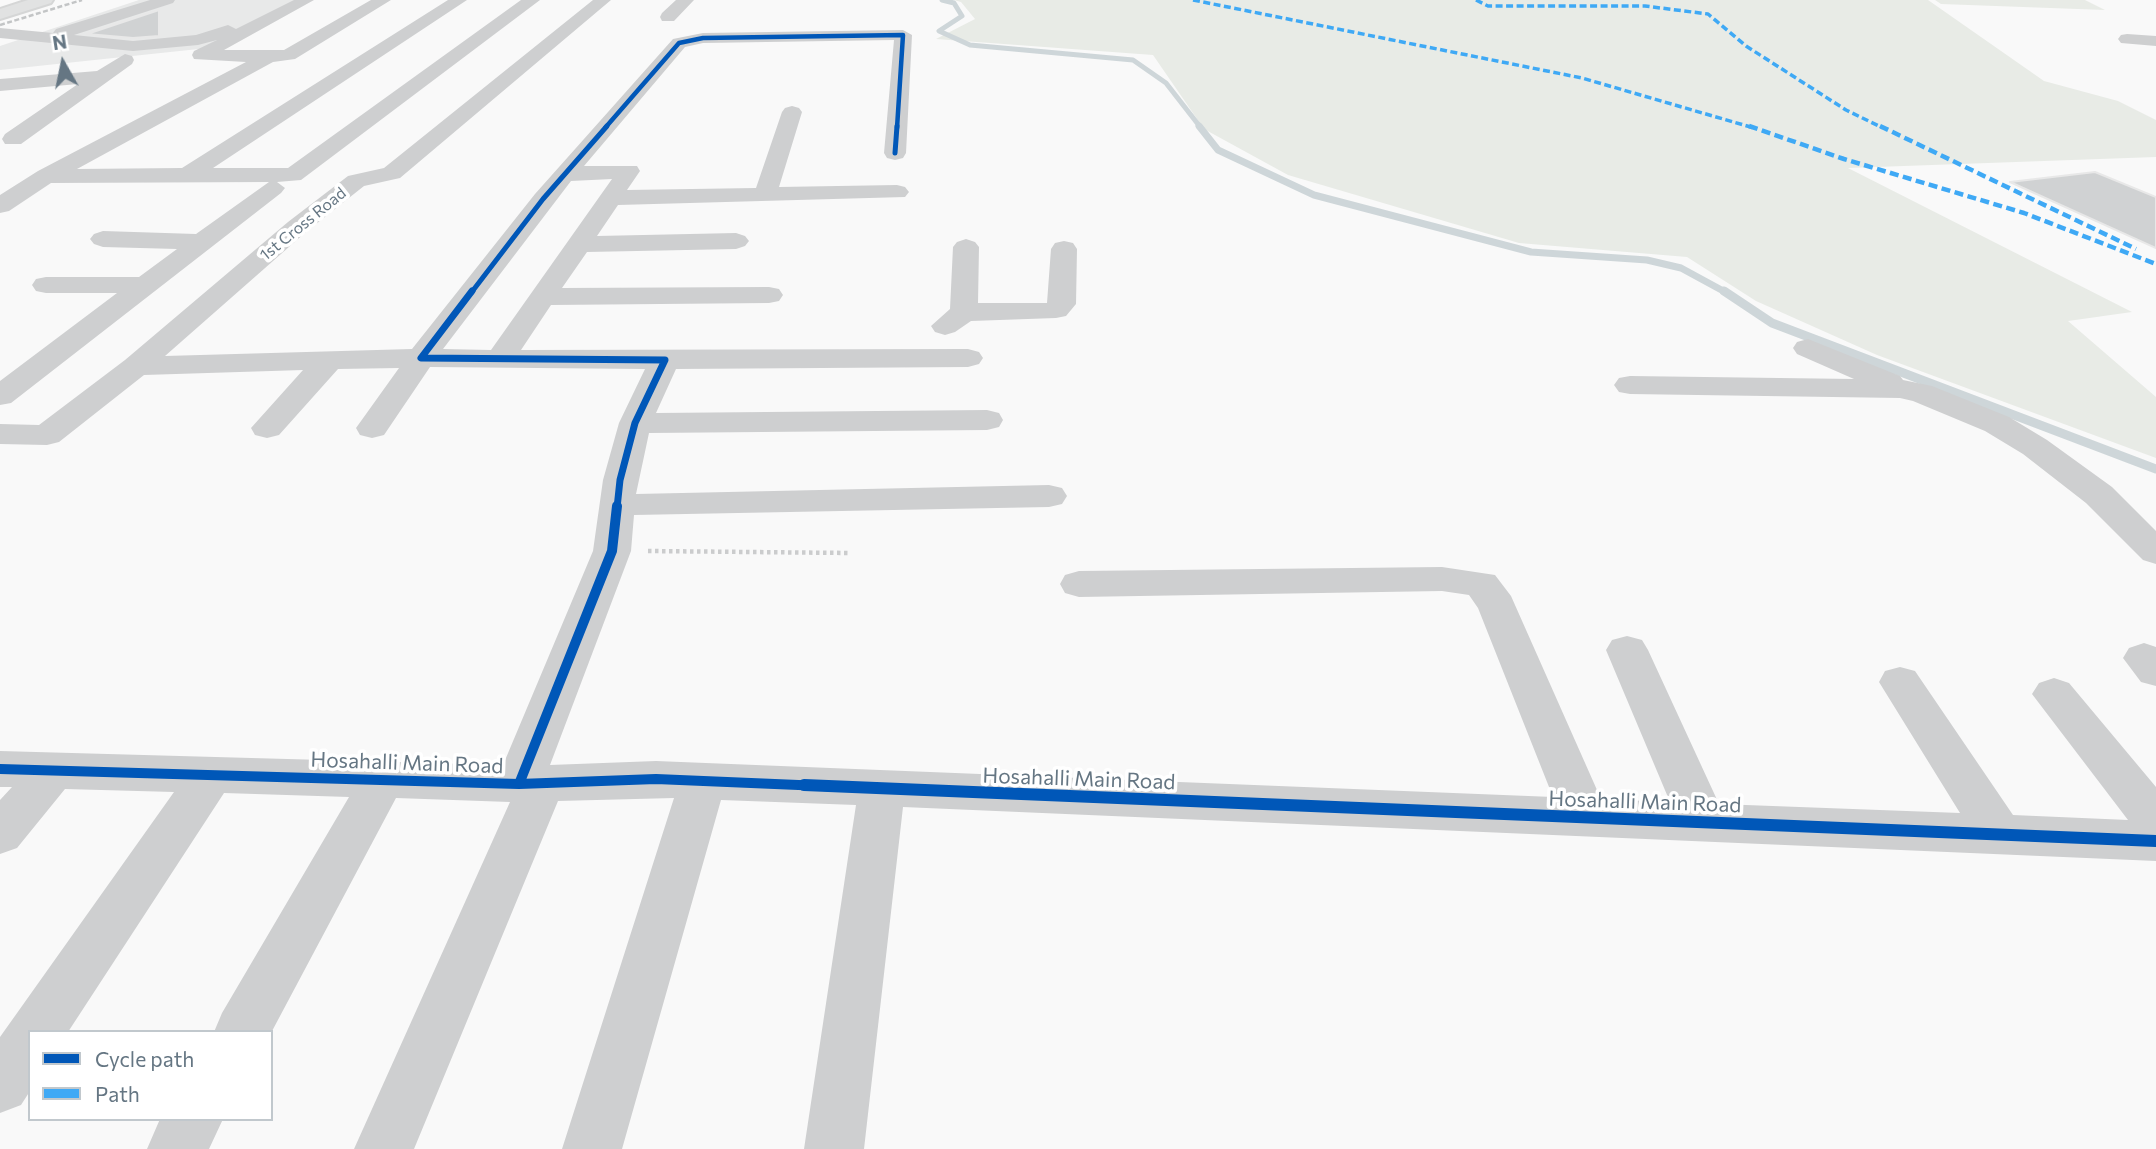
<!DOCTYPE html>
<html>
<head>
<meta charset="utf-8">
<style>
  body { margin:0 }
  #map { position:relative; width:2156px; height:1149px; overflow:hidden; background:#f9f9f9; font-family:Commissioner,sans-serif }
  canvas { display:block }
  .legend { position:absolute; left:28px; top:1030px; width:245px; height:91px; box-sizing:border-box; background:#fff; border:2px solid #c1c8cd; margin:0; padding:9px 12px; list-style:none; font-size:21px; color:#657683 }
  .legend li { display:flex; align-items:center; gap:14px; height:35px }
  .legend b { width:35px; border:2px solid #c1c8cd }
  .north { position:absolute; left:28px; top:28px; width:70px; height:70px; -webkit-text-stroke:5px #fff; paint-order:stroke; rotate:351deg; font-size:19px; font-weight:700; line-height:28px; text-align:center; color:#657683 }
  .north::after { content:''; display:block; margin:auto; width:24px; height:32px; background:#657683; clip-path:polygon(50% 0,100% 100%,50% 72%,0 100%) }
</style>
</head>
<body>
<div id="map">
<canvas width="2156" height="1149"></canvas>
<ul class="legend">
<li><b style="height:9px;background:#0057b8"></b>Cycle path</li>
<li><b style="height:9px;background:#3fa9f5"></b>Path</li>
</ul>
<div class="north">N</div>
</div>
<script>
const c = document.querySelector('canvas').getContext('2d');
c.lineJoin = 'round';
function fill(path, color) { c.fillStyle = color; c.fill(path, 'evenodd'); }
const shape = rows => new Path2D(rows.map(r => 'M' + r).join(''));
function strokePath(path, color, width, dash) { c.strokeStyle = color; c.lineWidth = width; c.lineCap = dash ? 'butt' : 'round'; c.setLineDash(dash || []); c.stroke(path); }
function label(font, color, halo, rows, align = 'center') {
  c.font = font + ' Commissioner,sans-serif'; c.lineWidth = 7; c.setLineDash([]); c.textBaseline = 'middle'; c.strokeStyle = halo; c.fillStyle = color; for (const [text, x, y, turn = 0] of rows) {
    c.save(); c.translate(x, y); c.rotate((+turn || 0) * Math.PI / 180); c.textAlign = isNaN(turn) ? turn : align; if (halo) c.strokeText(text, 0, 0); c.fillText(text, 0, 0); c.restore();
  }
}
fill(shape([
  [139,0,301,0,208,48,0,70,0,46]
]), '#e8e9e9');
fill(shape([
  [954,0,1928,0,2044,81,2118,101,2156,120,2156,157,1848,168,2132,312,2068,321,2156,397,2156,458,1877,355,1756,301,1687,257,1519,243,1288,175,1204,129,1153,55,936,39,975,19,961,2],
  [1935,0,2085,0,2105,10,1941,4]
]), '#e8ebe6');
strokePath(shape([
  [942,0,954,3,962,16,939,31,970,45,1133,60,1166,83,1201,128]
]), '#ced6d9', 5);
strokePath(shape([
  [1199,126,1218,150,1314,195,1531,252,1647,260,1681,268,1727,293]
]), '#ced6d9', 7);
strokePath(shape([
  [1724,291,1772,323,2156,469]
]), '#ced6d9', 9);
const building = shape([
  [159,10,159,36,133,38,87,34,159,10],
  [2095,172,2156,197,2156,248,2010,182,2095,172]
]);
fill(building, '#d0d2d3');
strokePath(building, '#e8e8e8', 2);
const highway = shape([
  [28,0,53,0,51,3,0,19,0,9,28,0]
]);
strokePath(highway, '#d5d6d6', 4);
strokePath(shape([
  [648,551,850,553]
]), '#cbcccd', 4.5, [3.5, 3.5]);
fill(shape([
  [150,0,175,0,173,3,74,35,133,41,196,35,228,25,236,29,294,0,314,0,224,50,284,50,371,0,391,0,295,59,273,62,77,169,182,168,448,0,467,0,213,168,288,168,521,0,540,0,301,180,277,182,285,188,281,193,11,403,0,405,0,381,117,293,46,293,36,291,32,285,36,279,46,277,139,277,177,249,103,247,94,244,90,239,94,234,103,231,196,234,269,182,51,183,9,211,0,213,0,195,38,171,246,62,194,59,192,55,194,51,217,40,198,45,133,51,0,38,0,28,53,33,56,29,150,0],
  [593,0,611,0,400,178,364,186,306,232,165,356,412,349,535,194,673,39,703,33,903,30,912,35,906,153,903,158,895,160,887,158,884,153,894,40,703,43,685,47,584,166,637,166,640,171,627,190,756,188,782,112,785,108,792,106,799,108,802,112,779,187,897,185,905,187,909,192,905,197,618,205,597,236,736,233,745,236,749,241,745,246,736,249,587,252,562,288,769,287,779,289,783,295,779,301,769,303,551,305,521,350,968,349,979,352,983,358,979,364,968,367,676,369,656,413,987,410,999,413,1003,420,999,427,987,430,649,433,636,494,1049,485,1062,488,1067,496,1062,504,1049,507,634,515,631,551,550,765,656,761,1553,797,1478,608,1469,595,1442,591,1079,597,1065,593,1060,584,1065,575,1079,571,1442,567,1495,575,1511,596,1601,799,1670,802,1606,650,1612,640,1627,636,1642,640,1648,650,1719,804,1960,813,1879,682,1885,671,1900,667,1915,671,2013,815,2128,820,2032,694,2039,683,2054,678,2069,683,2156,787,2156,861,903,807,864,1149,804,1149,856,805,721,800,622,1149,562,1149,674,798,558,801,414,1149,354,1149,510,802,396,798,271,1033,214,1032,222,1013,349,797,224,793,68,1032,30,1032,30,1091,21,1105,0,1113,0,1037,174,792,65,789,17,848,0,854,0,800,12,787,0,787,0,751,503,765,593,551,603,480,619,423,645,369,430,367,384,435,372,438,360,435,356,428,399,368,338,369,279,435,267,438,255,435,251,428,303,370,144,375,59,442,47,445,0,444,0,424,39,425,125,360,288,222,348,176,384,168,593,0],
  [612,179,491,350,443,349,571,181,612,179],
  [676,0,694,0,674,21,662,21,660,17,662,13,676,0],
  [2127,34,2156,36,2156,46,2121,43,2118,39,2121,35,2127,34],
  [125,54,132,56,134,60,132,64,21,144,5,144,2,139,5,134,78,84,0,91,0,79,97,71,125,54],
  [966,239,975,242,979,247,978,303,1047,303,1051,249,1055,243,1064,241,1073,243,1077,249,1076,304,1066,316,1056,318,971,321,955,332,945,335,935,332,931,326,950,309,953,247,957,242,966,239],
  [1808,339,1900,376,1903,380,1932,386,2009,417,2047,440,2112,487,2156,531,2156,564,2143,560,2086,503,2023,454,1985,431,1913,401,1900,398,1630,394,1619,392,1614,385,1619,378,1630,376,1854,379,1797,354,1793,348,1797,342,1808,339],
  [2144,643,2156,647,2156,686,2141,682,2123,658,2129,648,2144,643],
  [160,1119,223,1119,209,1149,147,1149,160,1119]
]), '#cecfd0');
fill(highway, '#e1e2e2');
strokePath(shape([
  [0,25,82,0]
]), '#c3c5c6', 2.5, [5, 2.5]);
strokePath(shape([
  [1193,0,1582,78,1754,128],
  [1476,0,1488,6,1645,6,1708,14,1746,46,1846,110,1883,128]
]), '#3fa9f5', 3.5, [7, 3.5]);
strokePath(shape([
  [1749,126,1844,159,2024,213,2156,264],
  [1880,126,2136,249]
]), '#3fa9f5', 4.5, [9, 4.5]);
strokePath(shape([
  [605,128,679,43,703,38,903,35,897,128]
]), '#0057b8', 4.5);
strokePath(shape([
  [895,153,897,126],
  [471,293,543,199,607,126]
]), '#0057b8', 5);
strokePath(shape([
  [472,291,421,358,665,360,635,423,620,480,617,508]
]), '#0057b8', 7);
strokePath(shape([
  [0,769,519,784,656,779,846,787],
  [519,784,612,551,617,506]
]), '#0057b8', 10);
strokePath(shape([
  [804,785,2156,841]
]), '#0057b8', 12);
label('16px', '#657683', '#fff', [
  ["1st Cross Road",303,224,-39]
]);
label('21px', '#657683', '#fff', [
  ["Hosahalli Main Road",407,763,2],
  ["Hosahalli Main Road",1079,779,2],
  ["Hosahalli Main Road",1645,802,2]
]);
</script>
</body>
</html>
